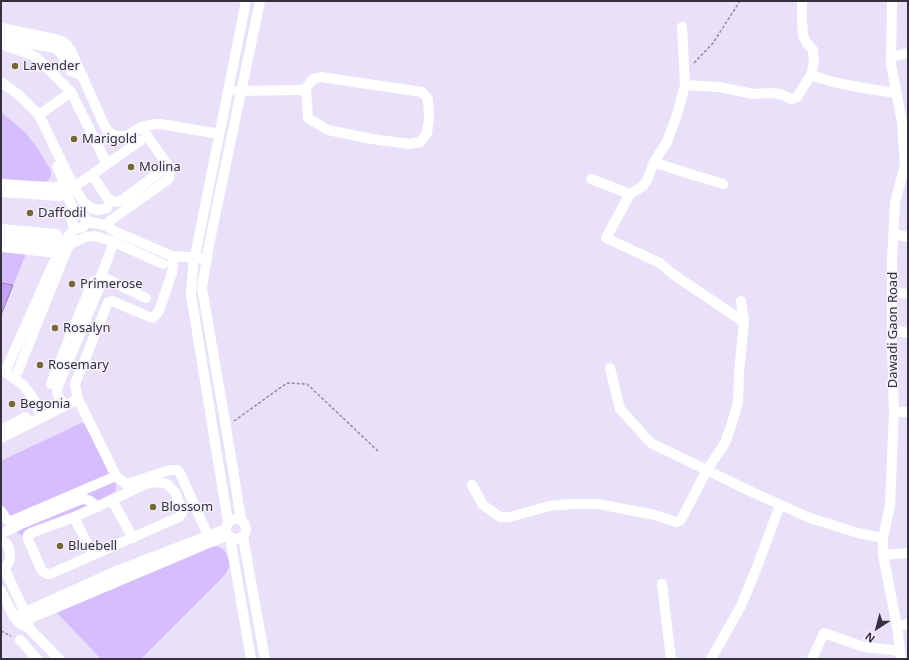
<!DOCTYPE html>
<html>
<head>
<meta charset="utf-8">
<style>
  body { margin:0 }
  #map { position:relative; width:909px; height:660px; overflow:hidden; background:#e9e0fa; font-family:"Noto Sans",sans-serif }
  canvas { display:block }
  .frame { position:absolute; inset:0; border:2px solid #34303c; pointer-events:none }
  .north { position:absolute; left:857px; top:608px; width:40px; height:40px; -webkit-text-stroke:3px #f5f0fd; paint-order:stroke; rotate:216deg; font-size:11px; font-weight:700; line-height:16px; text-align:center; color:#34303c }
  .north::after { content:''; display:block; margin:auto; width:14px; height:18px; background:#34303c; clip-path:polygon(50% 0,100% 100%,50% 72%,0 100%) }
</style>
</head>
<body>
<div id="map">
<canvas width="909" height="660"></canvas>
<div class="frame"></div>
<div class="north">N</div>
</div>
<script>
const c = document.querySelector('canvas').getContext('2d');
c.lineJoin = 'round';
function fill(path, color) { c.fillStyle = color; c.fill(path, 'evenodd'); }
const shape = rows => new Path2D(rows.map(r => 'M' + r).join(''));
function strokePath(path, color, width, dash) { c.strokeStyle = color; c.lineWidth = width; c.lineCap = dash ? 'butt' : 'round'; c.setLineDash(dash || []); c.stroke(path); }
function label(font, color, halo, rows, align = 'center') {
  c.font = font + ' "Noto Sans",sans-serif'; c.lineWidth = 3; c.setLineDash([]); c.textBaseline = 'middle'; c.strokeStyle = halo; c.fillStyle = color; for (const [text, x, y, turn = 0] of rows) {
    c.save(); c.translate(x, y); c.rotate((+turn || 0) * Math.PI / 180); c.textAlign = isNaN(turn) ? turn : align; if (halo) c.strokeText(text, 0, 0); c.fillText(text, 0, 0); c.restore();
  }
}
fill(shape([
  [1,112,25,132,38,149,49,167,51,171,51,175,49,179,45,182,1,181],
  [1,246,26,254,1,315],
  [81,423,85,424,116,484,116,488,115,491,113,493,29,535,22,535,19,534,1,515,1,461],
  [217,546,224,550,227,556,230,565,225,575,141,659,101,659,57,613,210,547]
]), '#d6bdfe');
const water = shape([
  [1,283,13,285,1,315,1,283]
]);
fill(water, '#c3a1f6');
strokePath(water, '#987fbe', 1);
strokePath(shape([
  [694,63,713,43,740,1],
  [234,421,287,383,307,384,379,452],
  [1,631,11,636]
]), '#938c9f', 1.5, [3, 2]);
strokePath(shape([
  [802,1,802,21,803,35,807,44,813,50,814,62,811,75],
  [892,1,891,64,902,122,905,165,895,202,892,260,892,345,894,412,890,505,883,538,883,555,897,626,901,659],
  [682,27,685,85],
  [1,28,55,39,62,41,67,45,71,51,106,129,111,133,116,136,126,136,141,127,169,167,170,173,169,178,166,181,111,220,108,223,108,226,112,230,172,256,173,265,172,273,159,311,156,315,152,318,112,301,108,302,75,384,78,399,116,476],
  [1,38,55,48,60,52,71,71,83,76],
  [1,44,32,55,37,58,71,92,107,164],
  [891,57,908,53],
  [1,82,19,95,39,115,74,187,84,203,93,209,99,210,107,208],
  [236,91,301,90,306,88,313,79,321,77,422,92,428,99,429,119,427,133,420,142,410,144,372,139,328,130,308,118,306,88],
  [39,115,71,92],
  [141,127,155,124,161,124,219,134],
  [654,162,674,169,723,184],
  [57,166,61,175,64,188],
  [92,175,108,199,114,202,121,201,160,172],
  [591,179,630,194,643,186,647,180,654,162,667,142,677,115,685,85,719,87,753,94,769,93,781,94,791,99,797,97,811,75,833,82,863,88,896,93],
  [1,184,64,188,76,215],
  [74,187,140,141],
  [1,192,60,196],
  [630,194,606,238,660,263,674,275,744,322],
  '72 221a7 7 0 1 1 14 0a7 7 0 1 1-14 0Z',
  [86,221,108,226],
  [1,229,57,234],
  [894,234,908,237],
  [1,239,62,244],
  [1,247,58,253],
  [172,256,201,258],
  [101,276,146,298],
  [892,292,908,294],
  [892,330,908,333],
  [610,368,620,409,651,443,754,493,810,518,858,533,883,538],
  [18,371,68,247,72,243,86,237,95,236,114,242,163,264],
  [51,384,92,283,96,280,100,279],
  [64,406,58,395,57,391,58,386,99,288,100,279,114,242],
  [894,412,908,412],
  [41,418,35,402,28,391,22,384,5,372,62,244,76,227],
  [1,430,26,417],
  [1,438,78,399],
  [155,482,167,484,175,492,181,507,182,513,179,517,50,574,47,574,42,571,28,539,28,535,31,533,74,517,112,500,146,484,155,482],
  [472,485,483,505,500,517,510,517,549,506,572,504,598,504,655,515,676,522,680,521,683,516,707,470,725,443,732,423,738,402,739,373,744,322,741,301],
  [112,500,133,538],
  [1,511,7,520,11,521,116,476,126,484,130,483,170,470,177,470,180,473,211,542],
  [74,517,93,555],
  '226 529a10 10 0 1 1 20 0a10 10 0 1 1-20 0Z',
  [241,519,226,427,202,288,209,245,260,1],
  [228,522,191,295,193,266,246,1],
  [7,531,23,523,79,500,85,499,90,501,98,507],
  [230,537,251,659],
  [243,537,265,659],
  [1,539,7,544,9,549,10,554,10,559,8,564,1,570],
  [883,555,908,553],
  [662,584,671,659],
  [1,591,14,617,19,623,29,628,28,619,4,568],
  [14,617,114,572,226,529],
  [19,623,228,535],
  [897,626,908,624],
  [29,628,59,659],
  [20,640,37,659],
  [711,659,741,606,757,567,780,505],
  [812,659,824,633,864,647,900,651]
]), '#fff', 10);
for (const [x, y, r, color] of [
  [15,66,4,"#776735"],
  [74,139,4,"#776735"],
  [131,167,4,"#776735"],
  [30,213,4,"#776735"],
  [72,284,4,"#776735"],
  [55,328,4,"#776735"],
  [40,365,4,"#776735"],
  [12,404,4,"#776735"],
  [153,507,4,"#776735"],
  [60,546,4,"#776735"]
]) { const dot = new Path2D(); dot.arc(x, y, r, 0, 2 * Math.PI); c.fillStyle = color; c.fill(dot); strokePath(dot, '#f5f0fd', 1.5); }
label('13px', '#34303c', '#f5f0fd', [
  ["Lavender",23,66],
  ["Marigold",82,139],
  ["Molina",139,167],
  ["Daffodil",38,213],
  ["Primerose",80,284],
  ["Rosalyn",63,328],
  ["Rosemary",48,365],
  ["Begonia",20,404],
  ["Blossom",161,507],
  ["Bluebell",68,546]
], 'left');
label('13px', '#34303c', '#f5f0fd', [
  ["Dawadi Gaon Road",893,330,-90]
]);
</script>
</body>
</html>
